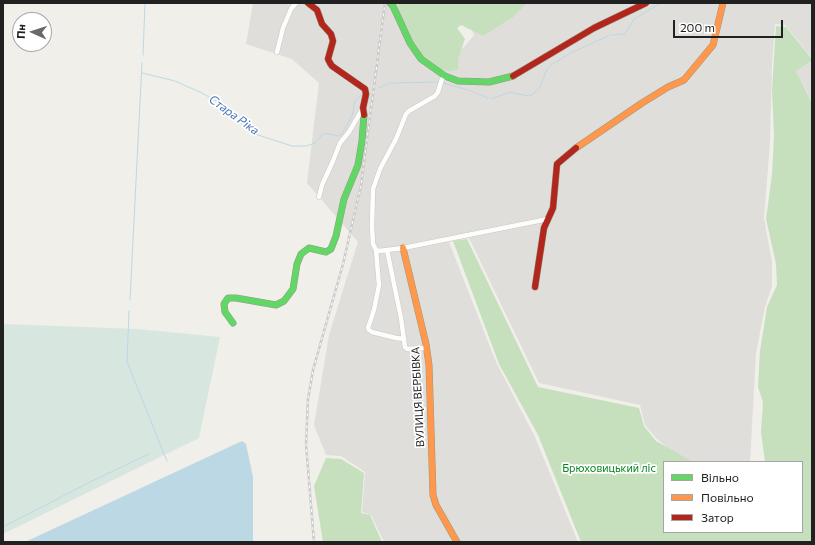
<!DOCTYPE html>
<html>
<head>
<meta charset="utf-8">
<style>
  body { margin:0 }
  #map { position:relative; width:815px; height:545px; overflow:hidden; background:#f0efea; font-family:Commissioner,sans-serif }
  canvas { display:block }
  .frame { position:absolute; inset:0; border:4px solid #212121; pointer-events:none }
  .legend { position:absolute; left:663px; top:461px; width:140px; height:72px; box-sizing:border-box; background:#fff; border:1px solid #a6a6a6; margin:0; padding:5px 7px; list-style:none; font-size:12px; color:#212121 }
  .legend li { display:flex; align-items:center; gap:8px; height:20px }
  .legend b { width:20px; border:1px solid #a6a6a6 }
  .north { position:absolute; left:12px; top:12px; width:40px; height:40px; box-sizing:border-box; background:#fff; border:1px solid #a6a6a6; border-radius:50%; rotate:273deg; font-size:11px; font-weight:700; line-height:16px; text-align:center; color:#212121 }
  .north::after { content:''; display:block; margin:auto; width:14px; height:18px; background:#696967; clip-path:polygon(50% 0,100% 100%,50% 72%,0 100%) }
  .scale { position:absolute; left:673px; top:20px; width:110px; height:18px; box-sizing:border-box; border:2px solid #212121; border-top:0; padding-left:5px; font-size:12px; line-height:14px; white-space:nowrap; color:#212121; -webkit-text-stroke:3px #fff; paint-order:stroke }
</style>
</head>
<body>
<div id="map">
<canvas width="815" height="545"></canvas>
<div class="frame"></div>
<ul class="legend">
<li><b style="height:5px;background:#63d668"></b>Вільно</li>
<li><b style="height:5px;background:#ff974d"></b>Повільно</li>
<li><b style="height:5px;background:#b3261e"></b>Затор</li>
</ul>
<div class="north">Пн</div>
<div class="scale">200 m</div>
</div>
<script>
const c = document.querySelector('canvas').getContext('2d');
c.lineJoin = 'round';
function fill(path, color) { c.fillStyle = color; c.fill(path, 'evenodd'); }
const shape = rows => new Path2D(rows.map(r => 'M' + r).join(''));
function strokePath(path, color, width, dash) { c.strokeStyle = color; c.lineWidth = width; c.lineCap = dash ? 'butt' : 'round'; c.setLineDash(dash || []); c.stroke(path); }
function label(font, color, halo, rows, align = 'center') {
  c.font = font + ' Commissioner,sans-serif'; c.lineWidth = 3.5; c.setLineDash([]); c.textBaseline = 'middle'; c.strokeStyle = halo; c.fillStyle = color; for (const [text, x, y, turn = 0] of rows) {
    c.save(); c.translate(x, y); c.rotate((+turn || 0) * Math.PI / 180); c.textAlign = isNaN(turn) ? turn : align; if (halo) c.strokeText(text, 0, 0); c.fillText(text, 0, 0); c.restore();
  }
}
fill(shape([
  [253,3,400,3,463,48,474,35,460,3,812,3,812,58,785,25,775,24,772,65,770,143,764,218,772,262,772,286,765,307,756,353,750,462,693,462,680,458,657,439,645,425,640,405,539,383,469,238,449,242,496,362,535,437,578,542,384,542,371,515,362,512,365,472,341,456,326,455,314,425,329,335,358,242,307,183,319,83,292,59,246,44],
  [812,61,812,102,796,71]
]), '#dfdedb');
fill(shape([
  [399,3,527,3,513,17,483,36,461,25,457,28,465,39,458,59,458,69,452,71,438,70,419,56,398,9],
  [776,26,786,27,812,59,812,61,796,71,812,103,812,542,581,542,538,435,499,364,453,241,467,239,538,387,639,408,644,426,656,441,693,462,664,462,664,532,802,532,802,462,765,462,761,432,763,402,758,387,760,351,767,307,777,285,776,264,766,219,772,175,774,135,772,90],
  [326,458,341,459,364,473,361,513,370,515,382,542,323,542,314,486]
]), '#c6e0be');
fill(shape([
  [3,324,137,329,220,337,199,438,3,534]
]), '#d7e7e0');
fill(shape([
  [242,441,246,444,253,477,253,542,25,542]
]), '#bcd8e4');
strokePath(shape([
  [610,35,625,34,634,19,661,3],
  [575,51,608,36],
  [143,55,145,3],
  [142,73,175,81,202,93,223,105,233,116,255,134,292,146,306,146,315,143,321,136,325,133,338,136,342,134,352,116,355,101,364,93],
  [443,83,468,90,488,98],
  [379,88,390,83,440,82],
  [491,99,510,92,528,96,532,95,540,87,547,69,554,63,574,51],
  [130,300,142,63],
  [129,311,127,362,167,461],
  [3,527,90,482,149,454]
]), '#bcd8e4', 1);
const street = shape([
  [277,52,283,28,291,9,296,3],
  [319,197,322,185,333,161,340,143,349,132,363,108],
  [376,250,379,251,403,248,548,219],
  [387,250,401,318,405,347,407,349,427,348],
  [404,339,396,338,372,332,369,330,368,328,374,310,379,285,376,250,373,244,372,226,373,189,380,169,396,139,406,114,409,111,435,96,438,92,442,79,445,76]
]);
const fast = shape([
  [390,3,393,6,410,43,421,59,445,76,458,81,489,82,513,76],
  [233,323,225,312,224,304,228,298,236,298,276,305,284,301,293,289,297,264,301,254,309,248,326,252,331,249,336,236,344,199,358,165,362,141,364,115]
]);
const slow = shape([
  [576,148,642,103,668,87,684,80,713,45,723,3],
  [403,248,426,344,429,365,433,495,436,505,457,542]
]);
const jam = shape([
  [308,3,317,10,322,24,331,34,333,41,328,59,330,63,332,66,365,89,366,94,363,108,364,115],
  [513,76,594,28,646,3],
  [535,287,544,228,553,208,557,164,576,148]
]);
strokePath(street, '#c8c8c6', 5.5);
strokePath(fast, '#969b80', 7);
strokePath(slow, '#969b80', 7);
strokePath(jam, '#969b80', 7);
strokePath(street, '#fdfdfc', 4.5);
strokePath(fast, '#63d668', 6);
strokePath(slow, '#ff974d', 6);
strokePath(jam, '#b3261e', 6);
const rail = shape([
  [314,542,306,444,308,399,313,370,343,264,361,185,385,3]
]);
strokePath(rail, '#cbcbcb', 2.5);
strokePath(rail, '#fff', 1, [3]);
label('11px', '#212121', '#fff', [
  ["ВУЛИЦЯ ВЕРБІВКА",418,397,-93]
]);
label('11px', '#05851d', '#fff', [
  ["Брюховицький ліс",609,468]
]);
label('italic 12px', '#4572ba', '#fff', [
  ["Стара Ріка",234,115,36]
]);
</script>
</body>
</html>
